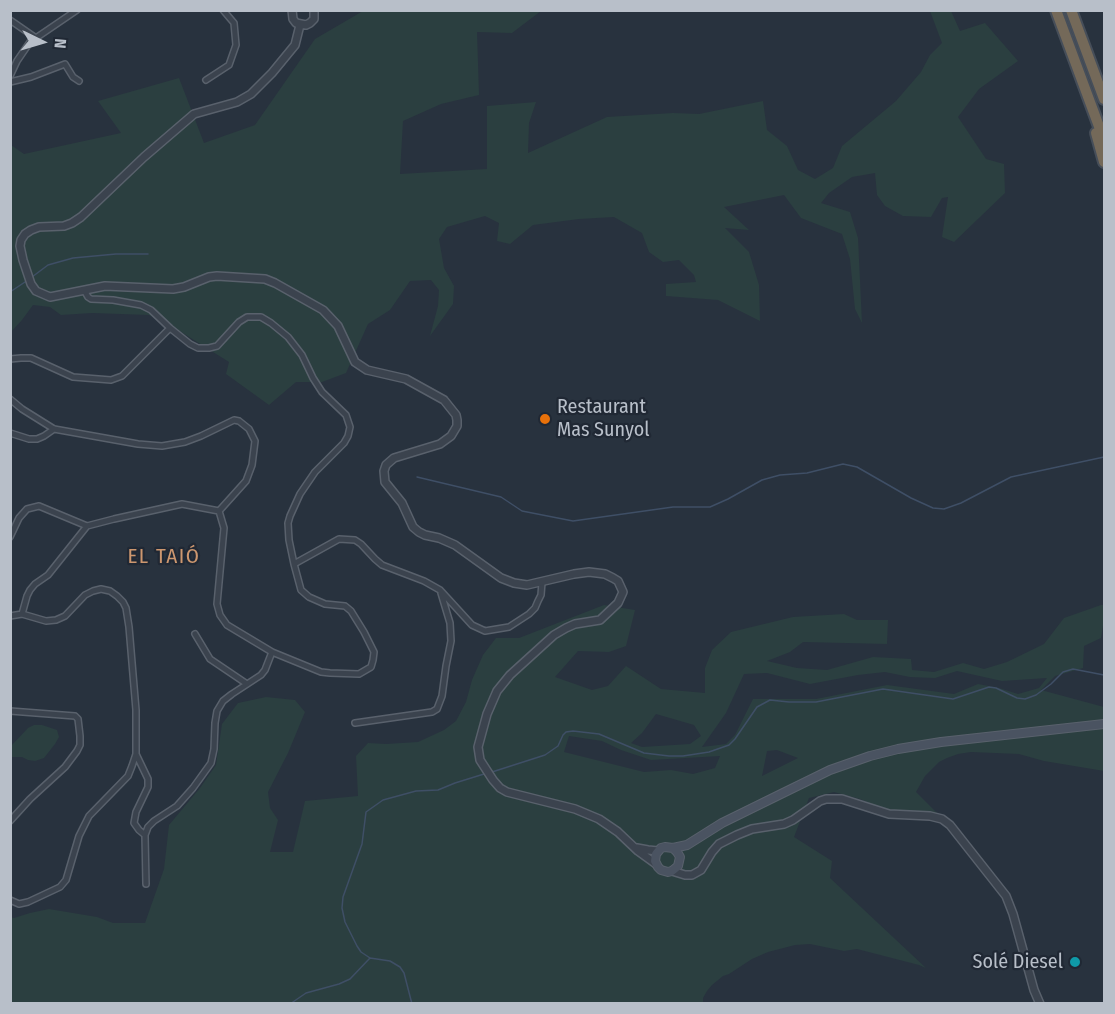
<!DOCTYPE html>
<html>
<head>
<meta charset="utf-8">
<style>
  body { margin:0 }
  #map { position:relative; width:1115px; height:1014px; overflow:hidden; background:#28323e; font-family:"Fira Sans Condensed",sans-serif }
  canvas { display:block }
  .frame { position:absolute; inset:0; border:12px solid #b8bfc9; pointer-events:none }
  .north { position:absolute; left:12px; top:12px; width:60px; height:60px; -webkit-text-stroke:4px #202834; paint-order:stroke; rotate:95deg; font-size:16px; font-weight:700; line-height:24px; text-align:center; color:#b8bfc9 }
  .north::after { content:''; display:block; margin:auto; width:21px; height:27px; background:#b8bfc9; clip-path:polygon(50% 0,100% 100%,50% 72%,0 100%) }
</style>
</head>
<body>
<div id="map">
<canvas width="1115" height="1014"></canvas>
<div class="frame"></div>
<div class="north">N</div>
</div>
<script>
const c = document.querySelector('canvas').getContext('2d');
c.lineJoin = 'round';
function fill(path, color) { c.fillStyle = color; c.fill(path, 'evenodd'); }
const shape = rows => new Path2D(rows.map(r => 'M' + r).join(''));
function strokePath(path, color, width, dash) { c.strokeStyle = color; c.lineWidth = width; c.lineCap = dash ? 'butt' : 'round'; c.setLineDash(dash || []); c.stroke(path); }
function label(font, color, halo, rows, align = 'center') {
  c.font = font + ' "Fira Sans Condensed",sans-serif'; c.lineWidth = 4.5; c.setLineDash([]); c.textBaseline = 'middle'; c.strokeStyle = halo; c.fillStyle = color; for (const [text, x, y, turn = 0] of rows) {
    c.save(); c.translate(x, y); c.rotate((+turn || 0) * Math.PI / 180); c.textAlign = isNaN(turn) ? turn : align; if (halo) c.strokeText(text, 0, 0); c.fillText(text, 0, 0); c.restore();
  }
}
fill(shape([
  [363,11,541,11,512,33,477,32,479,95,441,104,403,121,400,174,487,169,487,106,536,102,529,123,528,153,607,117,673,113,699,114,763,101,767,130,787,146,798,170,815,179,833,168,842,146,896,101,921,72,930,55,942,43,930,11,951,11,960,31,985,23,1018,61,979,89,958,117,986,159,1004,164,1005,193,954,242,942,237,948,197,942,198,931,217,903,216,885,206,877,195,875,173,852,177,829,193,821,203,850,212,858,238,862,323,855,309,850,259,842,234,801,218,784,195,724,207,749,230,725,228,749,252,759,285,760,321,718,300,666,296,666,284,696,282,694,275,679,260,663,262,649,252,642,233,614,217,579,219,533,225,510,244,497,241,499,223,485,216,447,227,439,239,444,268,454,286,453,304,430,336,438,306,439,290,431,280,410,281,390,310,368,324,346,373,322,382,296,382,269,405,226,374,229,362,170,325,149,315,92,313,61,315,50,307,33,305,22,320,11,332,11,145,24,154,121,133,98,101,179,78,204,143,255,125,315,39],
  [604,605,635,610,626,646,609,652,578,651,555,677,592,690,608,686,626,666,661,689,705,693,705,668,712,650,731,632,793,617,844,614,857,620,888,620,887,644,803,642,790,652,767,661,797,668,827,670,873,657,911,659,912,670,934,672,963,663,984,669,1007,662,1044,644,1064,618,1101,605,1104,605,1104,620,1101,638,1084,646,1083,668,1055,676,1041,690,1104,707,1104,771,1044,761,1019,754,971,752,958,754,947,758,939,762,925,776,916,792,937,813,886,810,860,799,834,792,809,798,794,837,832,861,830,878,926,968,919,965,857,949,844,951,810,944,795,945,768,952,752,959,729,974,723,976,712,985,707,991,703,998,703,1003,11,1003,10,917,14,918,30,913,49,909,97,917,113,923,145,923,164,869,169,825,200,788,216,765,222,724,238,703,266,697,295,700,305,712,288,753,268,792,270,808,278,820,270,852,293,852,305,801,358,796,356,756,368,743,386,744,418,742,444,730,456,721,466,702,472,680,483,655,496,638,519,638],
  [957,671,1002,681,1047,678,1039,688,1018,694,999,688,978,684,954,694,887,685,816,699,753,699,735,735,726,744,702,747,726,713,744,674,767,673,810,684,858,675,885,672,910,677,935,678],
  [656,714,694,725,701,736,690,744,642,747,631,743,642,733],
  [569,736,602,741,621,750,651,760,720,756,715,768,693,774,671,770,644,772,564,752],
  [777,750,798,758,762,776,767,751],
  [34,725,42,725,57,730,59,737,55,744,44,758,35,761,28,760,22,757,11,757,11,746,28,728]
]), '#2b3f40');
strokePath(shape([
  [32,277,48,265,73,258,116,254,148,254],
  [10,292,25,282],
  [417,477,501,497,522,511,573,521,673,507,710,507,728,499,762,480,780,475,807,473,843,464,857,467,911,498,933,508,944,509,961,503,1011,477,1104,457],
  [492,772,545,755,558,746,563,735,566,732,573,731,599,734,644,753,669,756,683,756,709,752,729,745,735,739,757,707,770,700,789,702,816,702,883,689,953,699,989,687,996,688,1017,698,1025,699,1036,695,1051,684,1063,672,1073,669,1104,675],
  [370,958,390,961,400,967,404,973,412,1004],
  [290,1004,306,993,339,984,350,979,370,958,361,952,357,946,345,922,342,908,343,897,362,844,366,812,383,800,416,791,438,790,455,783,484,774]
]), '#3f4f66', 1.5);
const minor = shape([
  [10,20,36,38],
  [10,76,17,61,30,42,77,10],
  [206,80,229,65,236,45,234,23,223,10],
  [10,82,31,77,65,64,73,77,79,81],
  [170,328,190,344,198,348,209,348,217,346,239,322,247,317,261,317,271,323,288,337,302,355,313,378,322,392,346,415,350,427,348,436,344,443,315,472,300,494,290,516,288,523,289,540,294,564],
  [10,359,21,358,31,358,73,377,111,380,122,376,170,328,151,310,141,305,113,300,91,299,88,297,84,290],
  [10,399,22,409,54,429,138,444,162,446,185,442,201,436,234,420,239,421,249,429,255,441,252,465,246,481,219,511,182,504,114,519,87,526,48,575,35,584,30,590,27,596,22,614,10,616],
  [10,433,29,439,37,439,44,436,54,429],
  [219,511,224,528,217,604,220,615,227,625,272,652],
  [10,537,19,518,27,509,39,506,87,526],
  [22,614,46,621,56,620,65,616,85,595,93,591,101,589,110,591,117,596,123,602,126,608,129,627,136,710,136,754],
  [195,634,210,659,247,684],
  [10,711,75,716,78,719,80,736,80,745,77,751,65,767,30,799,10,821],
  [355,723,432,712,437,709,442,696,446,666,451,641,450,623,441,593],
  [145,835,146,884],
  [10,900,19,904,28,902,60,887,66,880,79,836,89,816,128,776,132,766,136,754,148,779,148,787,136,812,134,823,139,830,145,835,148,827,154,821,177,806,193,788,211,763,214,749,215,723,217,711,223,701,232,694,261,675,265,670,272,652,321,672,330,673,359,674,371,667,373,660,374,652,364,632,351,611,345,606,325,604,309,597,301,590,294,564,339,539,355,540,361,544,375,559,382,565,424,581,440,590,472,625,485,631,509,627,529,614,535,608,538,601,541,595,542,582]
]);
const tertiary = shape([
  [292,10,293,19,296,23,306,25,310,23,314,19,314,10],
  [300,25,295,45,272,73,251,94,237,102,194,114,144,157,81,217,72,223,64,226,39,227,31,230,25,234,21,240,20,246,23,260,31,284,36,291,50,297,105,286,173,289,184,287,209,277,217,276,265,279,275,283,323,310,338,326,355,362,367,370,406,379,444,400,456,415,457,420,457,426,451,436,440,444,394,458,386,465,384,471,385,482,402,503,413,527,419,532,425,535,439,538,455,545,501,578,514,583,527,585,574,574,589,572,605,574,613,578,618,581,623,592,618,603,600,620,575,624,566,628,554,635,510,675,497,691,487,714,478,747,480,760,493,780,500,788,507,792,575,809,599,819,618,832,638,851,656,864],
  [637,848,648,850,658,851],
  [672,871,685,875,692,875,701,870,712,852,719,844,737,835,752,829,784,824,793,820,820,801,826,799,842,799,889,814,930,816,942,819,950,825,1006,896,1013,914,1034,990,1040,1004]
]);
const secondary = shape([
  [673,848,677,852,680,857,678,866,672,871,668,872,661,870,658,867,655,861,656,854,661,848,665,847,673,848,687,845,722,823,783,793,830,770,870,756,898,749,941,742,1104,724]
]);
const motorway = shape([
  [1056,10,1104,140],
  [1071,10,1104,99],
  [1096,133,1104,162]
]);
strokePath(minor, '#59616c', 8);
strokePath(tertiary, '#59616c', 10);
strokePath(secondary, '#59616c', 10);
strokePath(motorway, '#464e59', 14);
strokePath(minor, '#3b434e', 5);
strokePath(tertiary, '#3b434e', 7);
strokePath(secondary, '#4a5361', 8);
strokePath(motorway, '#746959', 10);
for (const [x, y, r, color] of [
  [545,419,6,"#e8710a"],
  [1075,962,6,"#0f9aa8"]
]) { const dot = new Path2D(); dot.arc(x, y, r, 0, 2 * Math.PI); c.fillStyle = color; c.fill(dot); strokePath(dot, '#202834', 2); }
label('20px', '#b8bfc9', '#202834', [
  ["Restaurant",557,407],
  ["Mas Sunyol",557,430],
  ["Solé Diesel",1063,962,"right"]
], 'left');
c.letterSpacing = '1.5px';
label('21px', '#cd976f', '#202834', [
  ["EL TAIÓ",164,557]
]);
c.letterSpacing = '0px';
</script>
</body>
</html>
